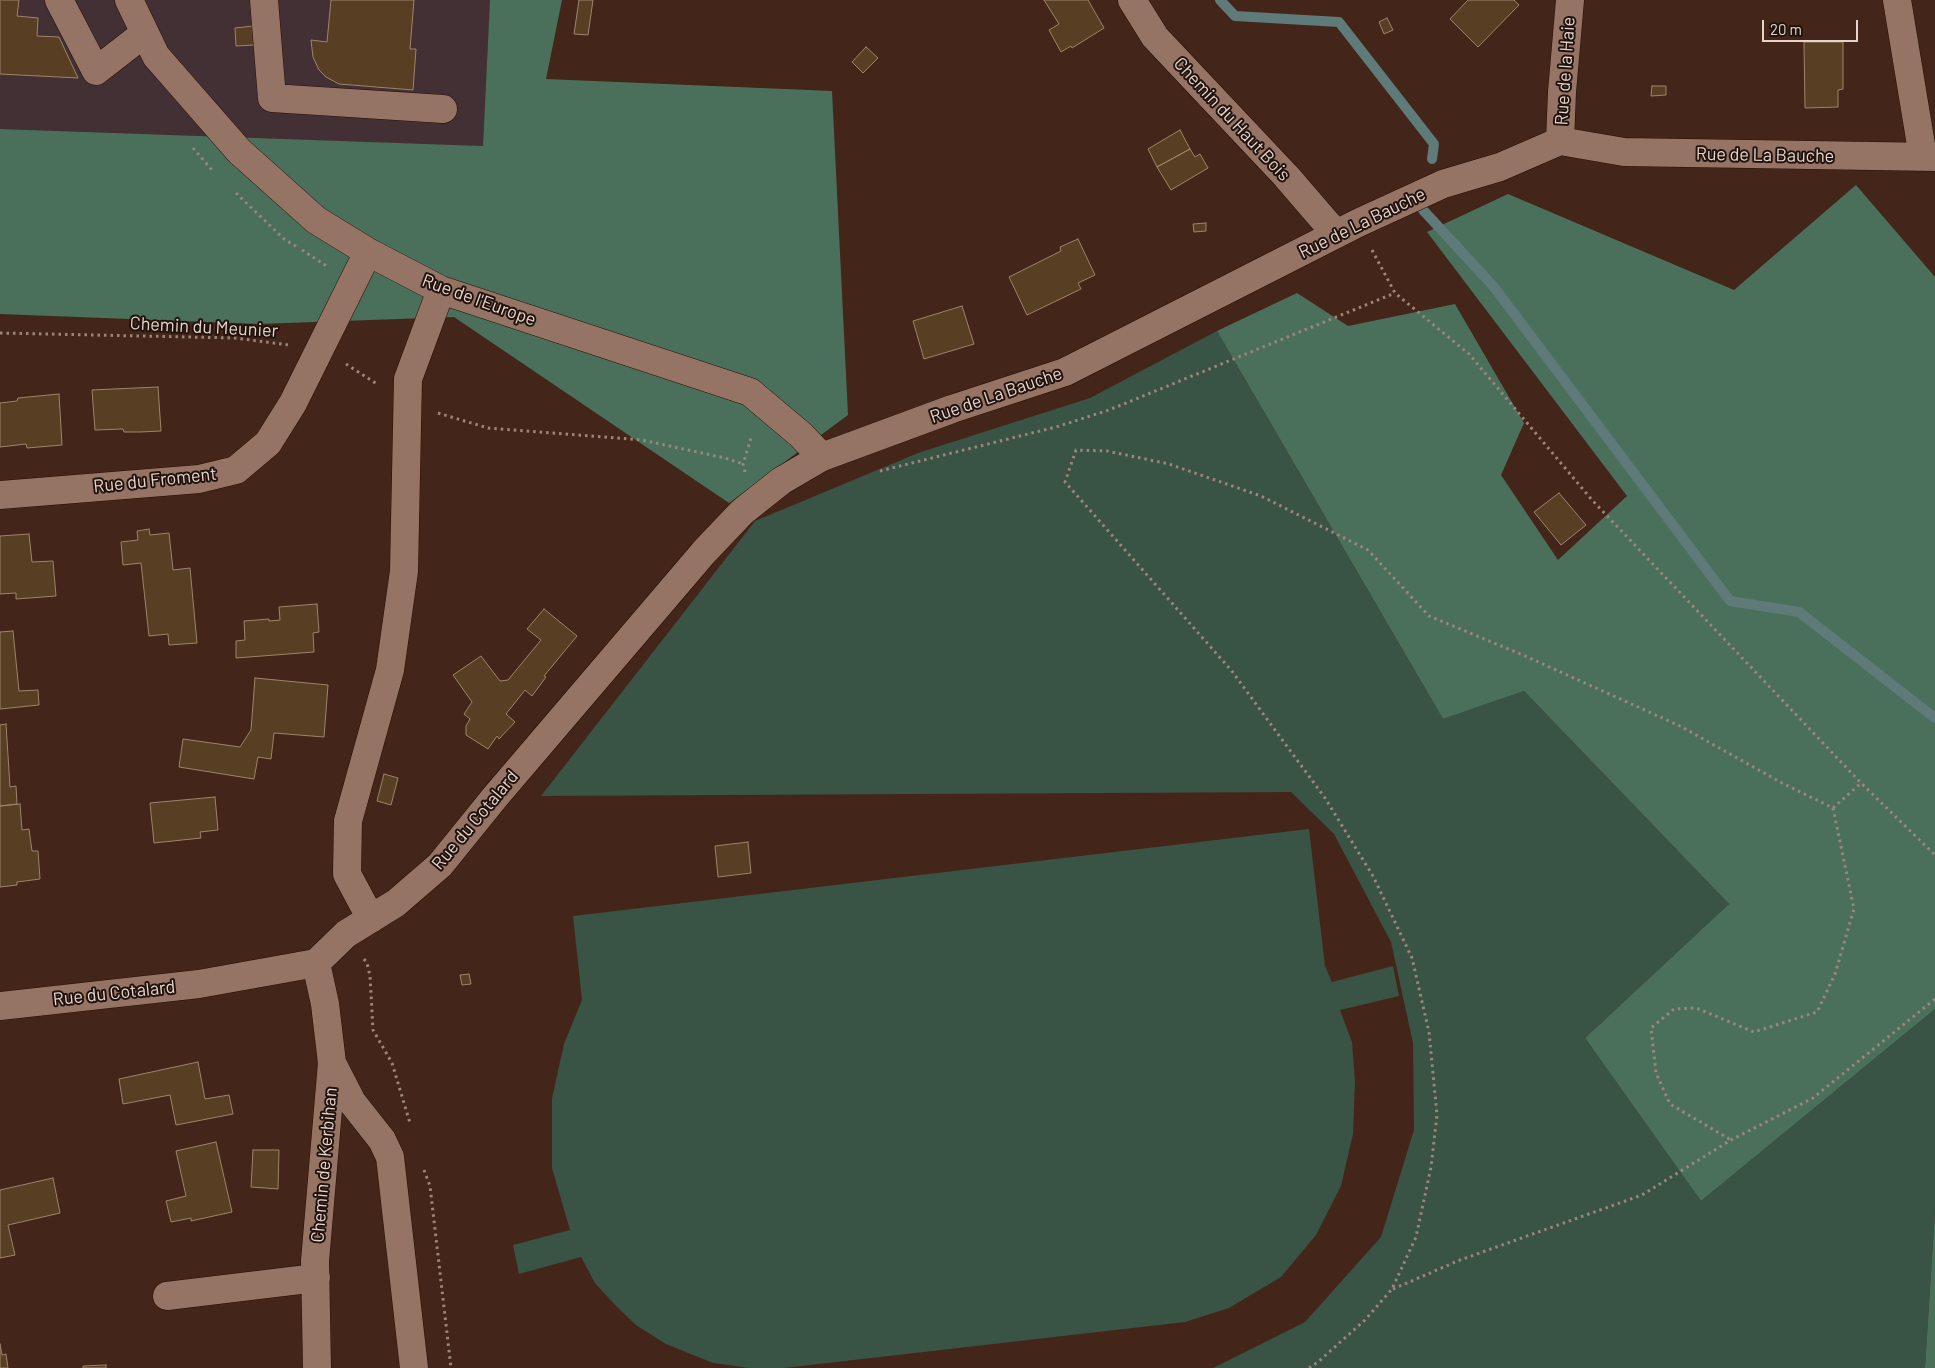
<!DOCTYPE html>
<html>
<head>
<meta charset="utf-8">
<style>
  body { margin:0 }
  #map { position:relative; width:1935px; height:1368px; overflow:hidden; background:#432619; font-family:Barlow,sans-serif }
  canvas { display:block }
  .scale { position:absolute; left:1762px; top:20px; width:96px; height:22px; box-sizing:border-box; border:2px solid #e7d3cb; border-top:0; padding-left:6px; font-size:15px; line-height:18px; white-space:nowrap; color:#e7d3cb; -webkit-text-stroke:4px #20130d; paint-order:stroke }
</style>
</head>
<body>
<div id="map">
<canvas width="1935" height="1368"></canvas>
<div class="scale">20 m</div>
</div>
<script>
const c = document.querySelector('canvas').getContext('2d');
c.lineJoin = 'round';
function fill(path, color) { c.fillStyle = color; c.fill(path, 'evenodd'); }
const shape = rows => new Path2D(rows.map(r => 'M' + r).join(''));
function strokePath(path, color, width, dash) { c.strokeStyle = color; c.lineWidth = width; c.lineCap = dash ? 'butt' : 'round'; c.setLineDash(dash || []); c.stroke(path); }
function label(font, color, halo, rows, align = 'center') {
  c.font = font + ' Barlow,sans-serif'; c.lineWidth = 4; c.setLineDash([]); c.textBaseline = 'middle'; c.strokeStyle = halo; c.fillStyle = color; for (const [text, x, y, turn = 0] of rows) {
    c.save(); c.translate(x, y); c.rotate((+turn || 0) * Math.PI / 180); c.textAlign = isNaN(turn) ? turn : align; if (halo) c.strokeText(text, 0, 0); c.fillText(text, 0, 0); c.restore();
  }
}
fill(shape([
  [0,0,490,0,483,146,0,129]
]), '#433035');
fill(shape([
  [1217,331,1443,719,1524,691,1729,904,1585,1038,1701,1201,1935,1009,1935,1211,1925,1368,1213,1368,1305,1322,1381,1237,1414,1130,1413,1043,1391,942,1334,834,1291,792,541,796,755,521,918,453,1090,398],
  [1309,829,1325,966,1332,982,1393,966,1399,996,1340,1010,1352,1042,1355,1081,1353,1134,1341,1186,1316,1235,1281,1277,1229,1308,1185,1322,784,1368,749,1368,713,1363,666,1344,636,1325,616,1306,595,1283,581,1257,519,1274,513,1245,570,1230,552,1168,552,1098,564,1044,582,1000,573,916]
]), '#395345');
fill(shape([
  [490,0,562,0,546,79,832,91,848,415,729,503,454,317,259,324,0,314,0,129,483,146],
  [1856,185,1935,277,1935,1009,1701,1201,1585,1038,1729,904,1524,691,1443,719,1217,331,1297,293,1348,326,1455,304,1524,423,1501,475,1558,560,1627,496,1427,232,1508,194,1734,290],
  [1935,1211,1935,1368,1925,1368,1925,1367]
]), '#4a705b');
strokePath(shape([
  [1220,0,1235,16,1339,22,1434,144,1432,159],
  [1423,210,1494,287,1730,601,1799,612,1935,718]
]), '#5e7b7a', 10);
const building = shape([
  [0,0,19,0,17,16,38,18,37,36,59,37,78,78,0,74,0,0],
  [331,0,414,0,410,49,416,49,413,90,339,84,326,77,319,70,313,57,311,40,327,42,331,0],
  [579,0,593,0,588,35,574,34,579,0],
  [1044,0,1088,0,1104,28,1072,48,1071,46,1061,52,1049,30,1059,24,1044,0],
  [1468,0,1514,0,1519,5,1478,47,1450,19,1468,0],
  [1387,18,1393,30,1384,34,1379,22,1387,18],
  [253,26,254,45,236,46,235,28,253,26],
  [1804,42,1843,42,1843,89,1838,90,1838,107,1805,108,1804,42],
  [866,47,878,58,863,73,852,62,866,47],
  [1652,86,1666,86,1666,95,1651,96,1652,86],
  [1180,130,1190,149,1157,167,1148,149,1180,130],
  [1190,149,1195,157,1200,154,1208,168,1171,190,1157,167,1190,149],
  [1206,223,1206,231,1194,232,1193,224,1206,223],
  [1078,239,1095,275,1078,283,1081,289,1027,315,1009,277,1061,251,1060,247,1078,239],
  [962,306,974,344,924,359,913,321,962,306],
  [158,387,161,431,140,432,124,432,123,429,95,430,92,390,158,387],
  [59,394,62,445,27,448,26,444,0,447,0,403,17,401,18,398,59,394],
  [1559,493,1586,525,1561,545,1534,512,1559,493],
  [149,529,150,535,169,533,173,570,190,568,197,643,169,645,168,634,149,636,141,563,123,565,121,542,138,540,137,531,149,529],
  [29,534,32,562,53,561,56,596,16,599,16,593,0,594,0,536,29,534],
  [317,604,319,632,313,633,314,652,236,658,236,641,245,640,244,621,269,619,269,621,280,620,279,607,317,604],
  [544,609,577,636,544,676,546,677,532,696,525,690,506,714,515,722,499,739,497,736,488,749,466,735,466,726,470,719,464,714,472,702,453,675,481,656,500,681,508,680,541,640,527,629,544,609],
  [13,631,19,691,38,690,39,705,0,709,0,632,13,631],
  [255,678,328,685,324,737,274,733,271,759,258,757,254,779,179,767,183,739,240,747,251,730,255,678],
  [6,724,10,787,16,786,17,804,0,806,0,725,6,724],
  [384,774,398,778,391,805,377,801,384,774],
  [215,797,218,830,200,832,201,838,154,843,150,803,215,797],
  [20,804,22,830,29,829,32,851,38,851,40,879,17,882,17,885,0,887,0,806,20,804],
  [748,842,751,873,718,877,715,846,748,842],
  [469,974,471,984,462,985,460,975,469,974],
  [198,1062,205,1099,229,1095,233,1114,176,1125,170,1095,123,1104,119,1079,198,1062],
  [216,1142,232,1212,191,1221,191,1218,171,1222,166,1201,186,1196,176,1151,216,1142],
  [253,1150,279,1150,278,1189,251,1187,253,1150],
  [53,1178,60,1213,8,1225,15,1255,0,1258,0,1190,53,1178],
  [0,1344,2,1355,6,1354,8,1368,0,1368,0,1344],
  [106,1365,106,1368,83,1368,83,1366,106,1365]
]);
fill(building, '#583f24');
strokePath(building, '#9e846a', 1);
const minor = shape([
  [59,0,96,71,145,33],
  [129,0,156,56,239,151,316,220,368,252,441,290,750,392,801,435,822,457],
  [264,0,272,98,443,109],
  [1132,0,1155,37,1286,176,1336,234],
  [1897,0,1923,157],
  [1560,141,1562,92,1570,0],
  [0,495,199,479,236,470,268,443,293,403,368,252],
  [371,919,347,874,348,821,390,670,404,571,408,379,441,290],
  [316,963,325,1004,332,1063,315,1261,317,1368],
  [0,1006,199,984,316,963,346,934,396,903,440,865,495,797,704,552,742,512,781,481,822,457,952,409,1065,372,1358,223,1443,184,1500,167,1560,141,1624,152,1935,157],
  [332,1063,352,1102,382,1140,390,1157,414,1368],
  [167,1296,316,1278]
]);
strokePath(minor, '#280e03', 29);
strokePath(shape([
  [193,148,212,170],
  [236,193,284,239,297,247],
  [302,250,328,267],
  [1372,250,1395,293,1469,354,1592,500,1861,783,1935,855],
  [0,333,235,338,289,345],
  [346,364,377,384],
  [438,413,488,428,642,440,725,458,743,464],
  [880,471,1056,427,1109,410,1395,293],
  [745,472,743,464,752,435],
  [1833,808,1861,783],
  [364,959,367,963,370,976,373,1030,392,1063,410,1123],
  [424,1170,430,1186,451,1368],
  [1393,1289,1460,1260,1642,1195,1731,1140,1813,1098,1935,999],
  [1309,1368,1318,1362,1365,1320,1392,1289,1416,1237,1431,1167,1437,1115,1429,1032,1412,958,1373,876,1325,798,1231,670,1065,482,1076,450,1107,451,1169,464,1261,496,1368,550,1429,616,1523,655,1680,726,1782,783,1833,808,1854,909,1835,974,1817,1012,1754,1032,1696,1008,1674,1009,1651,1028,1656,1073,1670,1104,1731,1140]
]), '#9d857b', 3, [2.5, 4]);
strokePath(minor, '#967465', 28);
label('18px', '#e7d3cb', '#20130d', [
  ["Rue de la Haie",1565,71,-86],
  ["Chemin du Haut Bois",1232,119,47],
  ["Rue de La Bauche",1765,155,1],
  ["Rue de La Bauche",1362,223,-26],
  ["Rue de l'Europe",479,300,20],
  ["Chemin du Meunier",204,327,3],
  ["Rue de La Bauche",996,395,-19],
  ["Rue du Froment",155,480,-6],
  ["Rue du Cotalard",475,820,-50],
  ["Rue du Cotalard",114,993,-6],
  ["Chemin de Kerbihan",324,1165,-85]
]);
</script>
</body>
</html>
